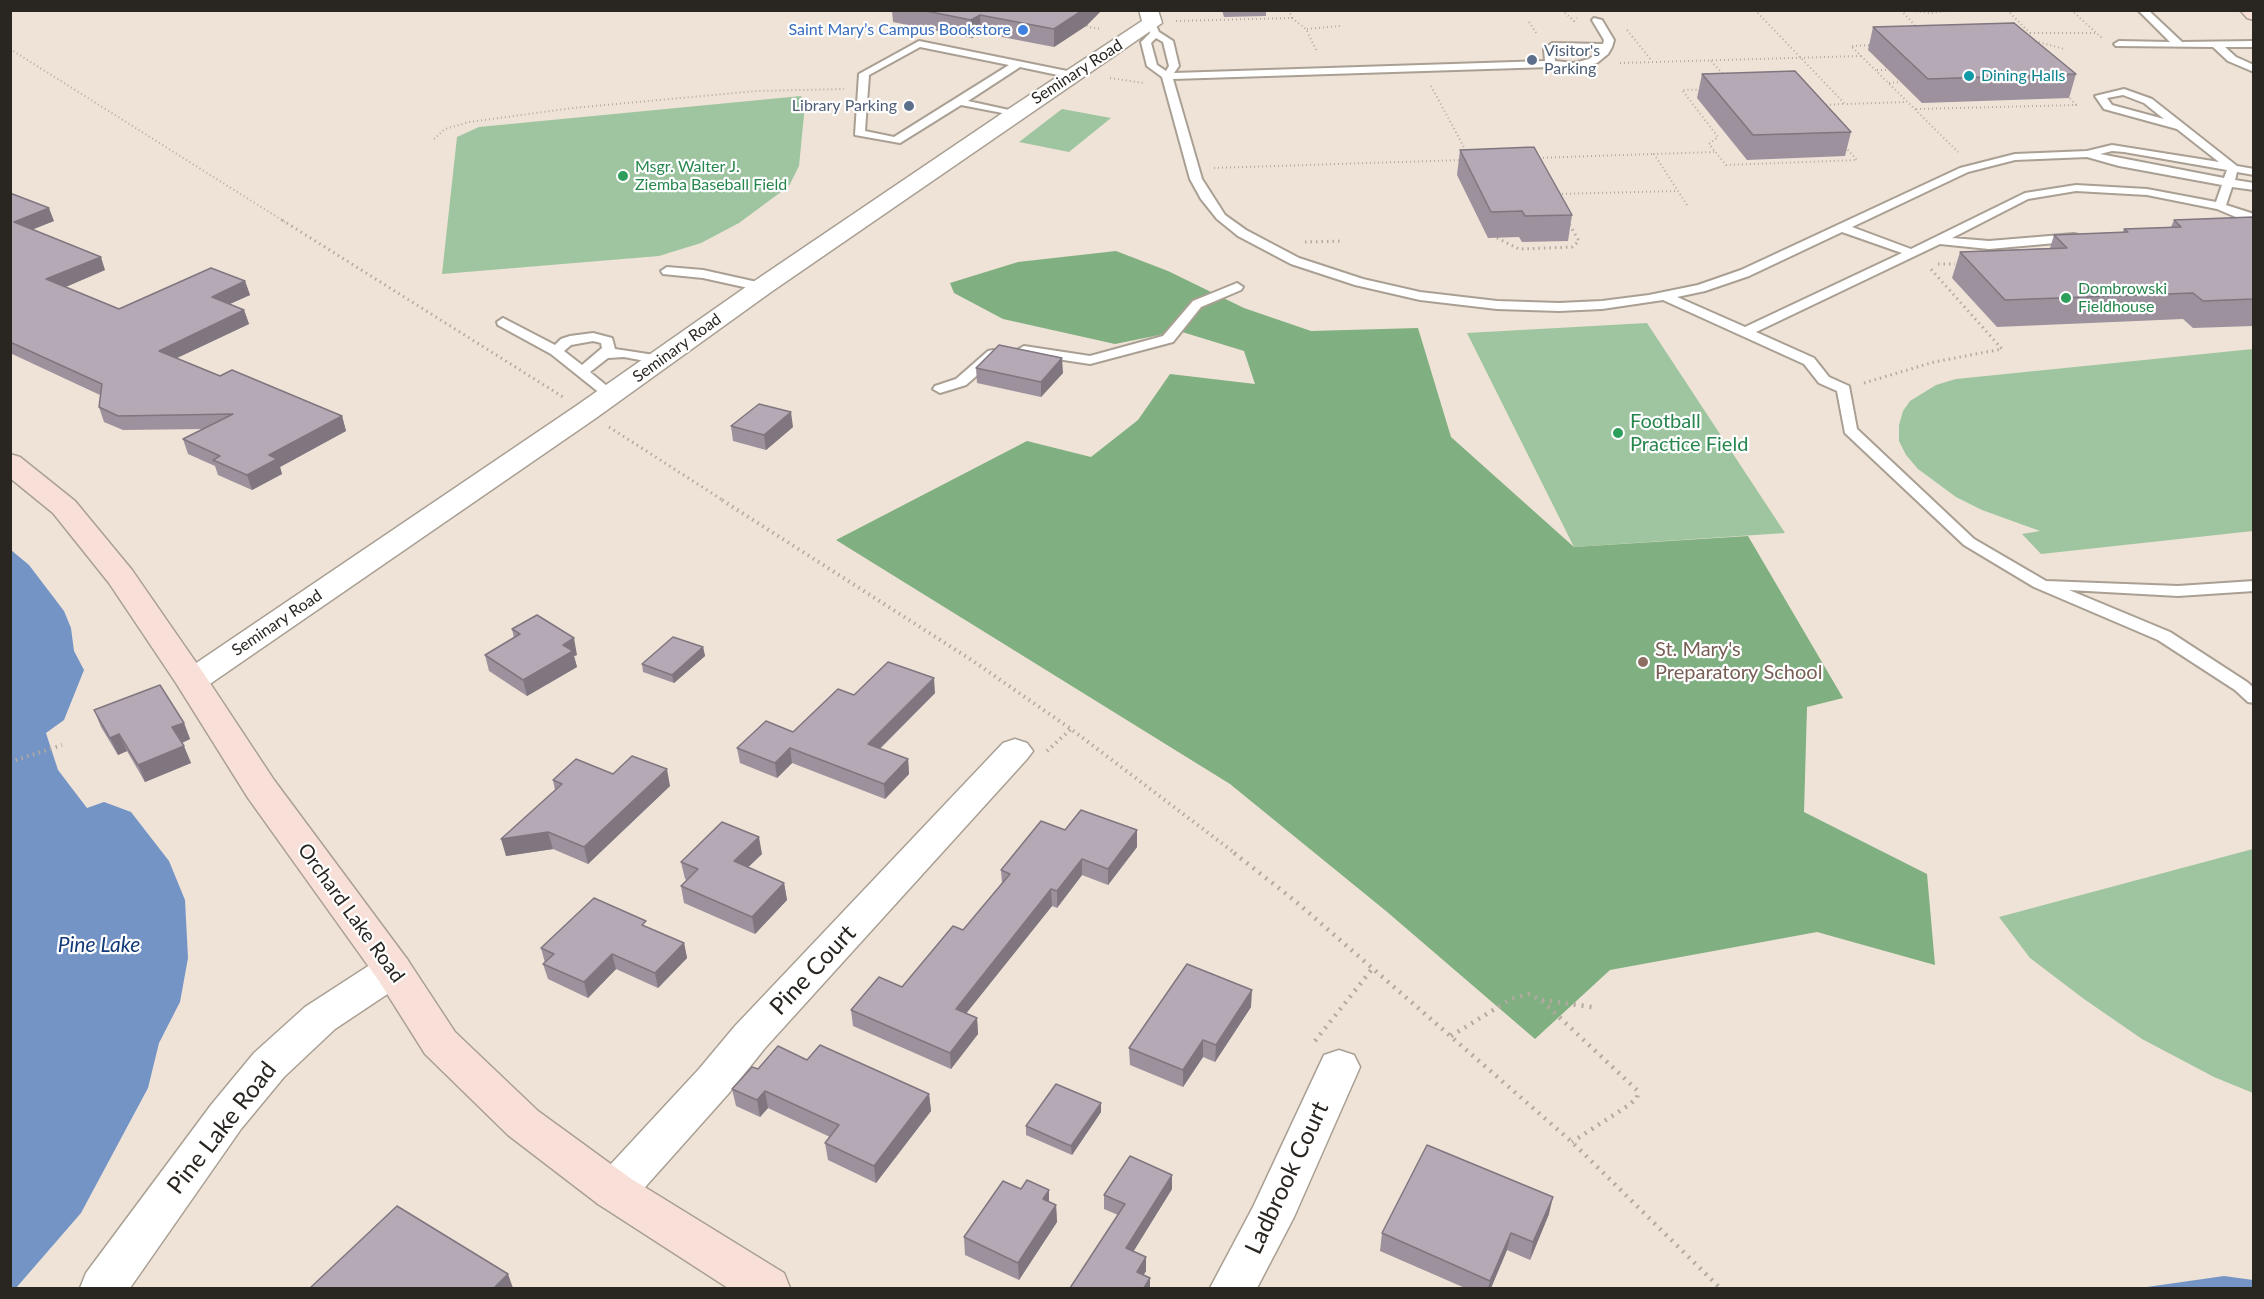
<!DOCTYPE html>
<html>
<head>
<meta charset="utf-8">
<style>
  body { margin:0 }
  #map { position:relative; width:2264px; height:1299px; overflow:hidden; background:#eee3d6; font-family:Lato,sans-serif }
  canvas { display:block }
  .frame { position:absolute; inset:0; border:12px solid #292520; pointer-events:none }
</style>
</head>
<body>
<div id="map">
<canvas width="2264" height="1299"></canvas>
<div class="frame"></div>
</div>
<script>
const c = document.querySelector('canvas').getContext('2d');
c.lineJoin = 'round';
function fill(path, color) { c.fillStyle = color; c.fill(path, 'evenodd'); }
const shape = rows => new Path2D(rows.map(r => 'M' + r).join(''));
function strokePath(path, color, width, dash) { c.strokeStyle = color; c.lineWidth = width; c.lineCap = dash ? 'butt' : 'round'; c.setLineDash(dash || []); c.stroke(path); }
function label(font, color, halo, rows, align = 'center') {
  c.font = font + ' Lato,sans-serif'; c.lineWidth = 4.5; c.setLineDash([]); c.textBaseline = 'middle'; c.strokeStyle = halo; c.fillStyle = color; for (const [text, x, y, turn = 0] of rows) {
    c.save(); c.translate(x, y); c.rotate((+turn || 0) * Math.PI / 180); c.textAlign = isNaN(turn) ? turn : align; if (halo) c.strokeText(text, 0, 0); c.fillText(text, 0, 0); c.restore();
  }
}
fill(shape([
  [801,96,805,105,799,166,789,186,739,223,701,243,659,256,442,274,457,137,479,127],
  [1062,109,1111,118,1069,152,1019,142],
  [1647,323,1785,533,1574,547,1467,333],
  [2253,349,2253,531,2041,554,2022,534,2040,531,1982,510,1956,497,1918,469,1906,455,1899,441,1899,425,1903,411,1910,401,1936,385,1956,379],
  [2253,849,2253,1093,2214,1077,2142,1039,2084,999,2030,958,1999,917]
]), '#9ec59f');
fill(shape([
  [1116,251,1168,271,1244,308,1311,331,1418,328,1451,437,1574,547,1748,536,1843,698,1807,707,1804,812,1927,874,1935,965,1817,932,1610,970,1535,1039,1386,911,1230,784,836,540,1027,441,1091,457,1138,420,1170,374,1255,384,1244,351,1179,331,1115,344,1003,319,954,293,950,283,1018,262]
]), '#80af81');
fill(shape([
  [11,550,29,565,64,611,71,628,74,651,84,670,64,720,46,733,58,770,87,808,104,802,131,812,169,861,185,900,188,958,180,1002,159,1043,148,1088,81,1213,16,1288,10,1288],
  [2224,1276,2253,1280,2253,1288,2140,1288]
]), '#7494c6');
const service = shape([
  [2138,10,2148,10,2182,42,2254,41,2254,47,2225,47,2236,57,2254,65,2254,72,2228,61,2213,47,2116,46,2114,44,2119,41,2170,42,2138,10],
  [1594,18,1602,20,1614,40,1612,47,1608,54,1597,63,1574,69,1550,67,1173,79,1202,179,1225,215,1246,230,1299,258,1363,279,1420,292,1497,301,1559,303,1602,301,1649,295,1698,285,1741,270,1960,168,2015,154,2087,151,2112,145,2219,162,2177,129,2104,109,2095,96,2124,89,2152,99,2237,166,2254,169,2254,175,2237,172,2235,180,2254,183,2254,190,2232,187,2226,205,2254,214,2254,222,2243,220,2217,209,2147,195,2076,191,2028,199,1952,238,1989,241,2074,234,2078,235,2078,241,1989,249,1940,244,1756,332,1814,358,1829,377,1849,386,1857,429,1974,539,2046,581,2178,586,2254,581,2254,591,2178,596,2069,590,2170,632,2247,682,2254,688,2254,703,2248,702,2235,690,2158,640,2034,587,1964,545,1845,433,1837,391,1819,383,1804,364,1663,300,1602,309,1559,311,1497,309,1420,300,1355,285,1291,264,1238,236,1217,219,1201,199,1190,179,1162,77,1147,66,1141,42,1150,33,1149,23,1155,23,1159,32,1173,41,1179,66,1174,73,1545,61,1544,49,1552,43,1603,44,1604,40,1592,20,1594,18],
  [1156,38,1163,42,1169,66,1166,71,1157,65,1151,43,1156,38],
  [1557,48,1601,50,1589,59,1574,63,1555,61,1554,50,1557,48],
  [2123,95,2144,103,2164,119,2112,105,2107,98,2123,95],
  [2112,151,2124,152,2227,170,2224,178,2100,154,2112,151],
  [2087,157,2119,166,2222,185,2216,202,2147,189,2076,185,2025,193,1911,249,1852,227,1968,172,2015,160,2087,157],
  [1842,232,1902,253,1745,327,1677,297,1705,291,1749,276,1842,232],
  [919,41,1072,72,1077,75,1072,78,1020,67,968,101,1018,112,1018,116,961,105,900,143,855,135,859,74,919,41],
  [920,47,1009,65,894,137,865,131,869,75,920,47],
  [667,267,703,270,766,284,768,287,762,291,703,278,663,274,661,271,667,267],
  [1237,283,1243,287,1241,290,1201,307,1173,342,1090,364,1024,354,1017,350,1024,346,1090,356,1163,336,1193,301,1237,283],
  [503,318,555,345,561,339,570,336,593,333,612,338,615,349,661,356,668,360,661,364,624,357,608,358,590,372,618,395,611,399,606,398,551,354,498,325,497,322,503,318],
  [593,341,601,343,602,348,582,365,564,351,571,345,593,341],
  [993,350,1000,354,998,357,966,385,940,393,933,389,935,386,956,379,988,351,993,350]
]);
const minor = shape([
  [1139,10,1158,10,1162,23,771,292,596,418,204,688,192,692,180,688,175,681,180,674,576,406,753,282,1007,110,1142,21,1139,10],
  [1015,739,1027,743,1033,751,1027,759,765,1048,729,1093,630,1204,614,1210,598,1204,592,1191,598,1178,699,1069,735,1026,1003,743,1015,739],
  [393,955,407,959,413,970,407,981,335,1029,284,1077,241,1129,130,1288,80,1288,86,1273,211,1105,254,1053,305,1007,379,959,393,955],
  [1339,1050,1354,1055,1360,1067,1294,1217,1257,1288,1210,1288,1253,1207,1324,1055,1339,1050]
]);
const secondary = shape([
  [2240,10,2254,10,2254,20,2247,18,2240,10],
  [10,454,20,457,75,501,132,570,204,674,274,780,407,959,455,1032,538,1111,630,1178,784,1273,790,1288,728,1288,598,1204,508,1135,425,1054,379,981,248,798,176,683,109,583,53,513,10,478,10,454]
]);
strokePath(service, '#a99f93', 4);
strokePath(minor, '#a99f93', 3);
strokePath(secondary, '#a99f93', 3);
strokePath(shape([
  [1562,10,1574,21,1577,18],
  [1755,10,1845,104,1907,102],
  [1901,10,1917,28],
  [1904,10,1931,13,1954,10],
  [2007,10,2030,33],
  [2071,10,2102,38],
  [869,11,884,10],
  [1292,18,1306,29,1317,52],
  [1176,21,1292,18,1289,10],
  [1085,22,1088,27,1102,29],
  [1529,22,1537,34],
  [1307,29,1340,26],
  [1627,30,1652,61],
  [2030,33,2096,33],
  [2031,40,2064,49],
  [1873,45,1851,46,1958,152],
  [10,49,285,222],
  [1711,61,1724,75],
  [1620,63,1861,56],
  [1877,70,1889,70],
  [1110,78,1144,83],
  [1889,83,1901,82],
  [1431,86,1466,151],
  [1792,87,1857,160,1726,165,1709,144,1718,137,1682,90,1792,87],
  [1822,105,1844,104],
  [1916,109,2076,105,2066,94],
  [434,139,445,129,469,122,573,108,756,91,844,89],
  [1535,158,1654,154],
  [1214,168,1462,160],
  [1558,194,1677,191],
  [1687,205,1654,154,1714,152]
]), '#b3aa9f', 2, [1, 3]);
strokePath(shape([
  [282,220,563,397],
  [1497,238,1519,249,1572,247,1579,241,1568,222],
  [1305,242,1343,241],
  [1938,264,1955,264],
  [1864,383,1934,362,2002,349,1929,267],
  [609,427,724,501]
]), '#b3aa9f', 3, [1.5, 4]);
strokePath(shape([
  [722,500,973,661,1071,729,1236,854],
  [1047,751,1071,729],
  [10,762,62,745]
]), '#b3aa9f', 4, [1.5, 4.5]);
strokePath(shape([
  [1234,853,1294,900,1572,1142,1720,1288],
  [1542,1000,1592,1007],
  [1451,1036,1511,999,1529,994,1541,1000,1638,1091,1637,1098,1629,1105,1572,1142],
  [1315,1041,1372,969]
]), '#b3aa9f', 4.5, [2, 6]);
fill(service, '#fff');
fill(minor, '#fff');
fill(secondary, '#f8e0d9');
fill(shape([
  [892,10,1102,10,1086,26,1054,47,981,33,972,38,893,22],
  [1222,10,1266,10,1266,16,1224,17],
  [1873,27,2076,74,2069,98,1922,103,1868,50],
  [1702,74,1851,132,1845,156,1747,160,1697,98],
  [1460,150,1572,215,1568,241,1522,242,1519,237,1488,238,1457,175],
  [10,193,54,221,32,229,105,270,65,287,119,309,245,281,250,295,230,304,244,310,249,324,177,358,220,376,342,416,346,431,280,467,282,474,252,490,218,475,215,466,188,454,183,439,204,429,123,430,104,422,99,407,100,395,10,353],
  [2253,217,2253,326,2193,328,2183,319,1997,327,1952,278,1960,252,2050,248,2054,235,2123,232,2124,229,2171,227,2174,220],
  [976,368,1063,373,1041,397,977,383],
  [731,426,793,427,766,450,733,441],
  [512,629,577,655,574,656,577,667,527,696,489,671,485,655,514,638],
  [703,647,705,656,674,683,643,672,642,664],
  [935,693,880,749,908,759,909,774,885,799,792,763,777,778,740,763,737,748,793,732,854,695],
  [94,710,184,723,190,739,182,743,191,763,145,782,127,751,118,755,101,727],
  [553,780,670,786,588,864,553,849,506,856,555,790],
  [1065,830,1137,847,1108,885,1082,875,1057,908,1052,906,966,1013,977,1018,978,1034,951,1069,853,1026,851,1010,902,987,963,930,1002,883,1001,870],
  [762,854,748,867,784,883,787,900,755,934,684,903,681,886,687,880,685,879,681,862],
  [647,927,684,943,687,958,658,988,616,969,588,998,548,979,543,964,545,963,541,948],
  [1251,1007,1215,1062,1203,1057,1183,1087,1130,1065,1129,1048],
  [807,1060,929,1094,931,1111,876,1183,828,1160,825,1143,830,1137,768,1108,760,1117,736,1106,732,1089,758,1069],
  [1101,1112,1072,1155,1026,1135,1026,1126],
  [1172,1189,1133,1251,1146,1257,1146,1271,1143,1275,1150,1288,1070,1288,1118,1215,1104,1209,1104,1195],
  [1049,1202,1056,1205,1057,1222,1019,1280,965,1255,964,1237],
  [1549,1214,1530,1260,1507,1250,1491,1288,1465,1288,1380,1251,1382,1233]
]), '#9c919d');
fill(shape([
  [1083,10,1102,10,1086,26,1054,47,1054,29],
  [980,15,981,33,972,38,971,20],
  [49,208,54,221,19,235,14,222],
  [101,257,105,270,52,293,46,279],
  [245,281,250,295,216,310,212,297],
  [244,310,249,324,164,364,159,351],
  [1062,358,1063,373,1041,397,1041,382],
  [791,412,793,427,766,450,764,435],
  [342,416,346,431,280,467,282,474,252,490,247,475,269,455],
  [574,638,577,655,574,656,577,667,527,696,523,680,563,645],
  [703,647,705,656,674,683,672,675],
  [934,678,935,693,869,759,868,744],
  [184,723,190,739,179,744,172,727],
  [119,734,127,751,118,755,110,738],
  [184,746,191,763,145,782,138,765],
  [790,748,792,763,777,778,775,763],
  [908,759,909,774,885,799,884,784],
  [667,769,670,786,588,864,584,847],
  [1137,830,1137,847,1108,885,1108,869],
  [548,832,553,849,506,856,501,839],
  [759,837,762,854,737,878,734,861],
  [1082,859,1082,875,1057,908,1057,891],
  [784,883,787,900,755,934,752,917],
  [1051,889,1052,906,957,1025,956,1009],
  [684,943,687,958,658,988,655,973],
  [612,954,616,969,588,998,584,982],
  [1252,990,1251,1007,1215,1062,1216,1045],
  [977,1018,978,1034,951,1069,950,1053],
  [1203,1040,1203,1057,1183,1087,1183,1070],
  [765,1091,768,1108,760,1117,757,1100],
  [929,1094,931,1111,876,1183,874,1166],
  [1101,1103,1101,1112,1072,1155,1071,1146],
  [1172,1175,1172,1189,1127,1262,1126,1248],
  [1049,1190,1049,1207,1043,1199],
  [1553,1197,1549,1214,1530,1260,1533,1242],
  [1056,1205,1057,1222,1019,1280,1018,1263],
  [1511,1233,1507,1250,1491,1288,1488,1288,1490,1281],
  [1146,1257,1146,1271,1137,1286,1137,1272],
  [508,1274,513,1288,494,1288],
  [1150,1278,1150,1288,1144,1288]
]), '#7f767f');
const building = shape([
  [921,10,1083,10,1054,29,980,15,971,20,921,10],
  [2014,23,2076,74,1928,79,1873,27,2014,23],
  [1795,71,1851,132,1753,135,1702,74,1795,71],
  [1534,147,1572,215,1525,216,1522,211,1491,212,1460,150,1534,147],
  [10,193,49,208,14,222,101,257,46,279,119,309,211,268,245,281,212,297,244,310,159,351,220,376,232,370,342,416,269,455,277,459,247,475,213,460,220,456,183,439,233,414,118,416,99,407,102,384,10,342,10,193],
  [2253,217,2253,299,2203,301,2193,293,2005,300,1960,252,2067,248,2054,235,2128,232,2124,229,2181,227,2174,220,2253,217],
  [999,345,1062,358,1041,382,976,368,999,345],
  [759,404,791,412,764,435,731,426,759,404],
  [537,615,574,638,563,645,573,651,523,680,485,655,520,634,512,629,537,615],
  [673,637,703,647,672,675,642,664,673,637],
  [888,662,934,678,868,744,908,759,884,784,790,748,775,763,737,748,766,721,793,732,838,689,854,695,888,662],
  [160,685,184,723,172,727,184,746,138,765,119,734,110,738,94,710,160,685],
  [632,756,667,769,584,847,548,832,501,839,562,784,553,780,576,759,613,774,632,756],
  [1081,810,1137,830,1108,869,1082,859,1057,891,1051,889,956,1009,977,1018,950,1053,851,1010,879,977,902,987,953,926,963,930,1010,874,1001,870,1041,821,1065,830,1081,810],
  [722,822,759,837,734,861,784,883,752,917,681,886,698,869,681,862,722,822],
  [594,898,646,921,642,925,684,943,655,973,612,954,584,982,543,964,554,954,541,948,594,898],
  [1187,964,1252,990,1216,1045,1203,1040,1183,1070,1129,1048,1187,964],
  [820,1045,929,1094,874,1166,825,1143,839,1125,765,1091,757,1100,732,1089,752,1067,758,1069,778,1046,807,1060,820,1045],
  [1056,1084,1101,1103,1071,1146,1026,1126,1056,1084],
  [1427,1145,1553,1197,1533,1242,1511,1233,1490,1281,1382,1233,1427,1145],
  [1130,1156,1172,1175,1126,1248,1146,1257,1137,1272,1150,1278,1144,1288,1070,1288,1125,1204,1104,1195,1130,1156],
  [1027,1180,1049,1190,1043,1199,1056,1205,1018,1263,964,1237,1003,1181,1021,1189,1027,1180],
  [397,1206,508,1274,494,1288,310,1288,397,1206]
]);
fill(building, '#b5a9b6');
strokePath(building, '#7f767f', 1.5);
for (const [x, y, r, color] of [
  [1023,30,6,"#3f7fe0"],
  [1532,60,6,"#5c6f8a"],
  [1969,76,6,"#0f9aa8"],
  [909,106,6,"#5c6f8a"],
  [623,176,6,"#2e9e5b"],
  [2066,298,6,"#2e9e5b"],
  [1618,433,6,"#2e9e5b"],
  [1643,662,6,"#8d6e63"]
]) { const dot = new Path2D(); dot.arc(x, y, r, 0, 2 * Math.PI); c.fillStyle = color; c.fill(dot); strokePath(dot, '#fff', 2); }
label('16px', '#366cbe', '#fff', [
  ["Saint Mary’s Campus Bookstore",1011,30]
], 'right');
label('16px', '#4e5e75', '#fff', [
  ["Visitor's",1544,51],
  ["Parking",1544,69],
  ["Library Parking",897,106,"right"]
], 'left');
label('16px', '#292520', '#fff', [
  ["Seminary Road",1077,72,-33],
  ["Seminary Road",677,348,-36],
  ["Seminary Road",277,623,-34]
]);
label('16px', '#0d838f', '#fff', [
  ["Dining Halls",1981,76]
], 'left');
label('16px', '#27864d', '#fff', [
  ["Msgr. Walter J.",635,167],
  ["Ziemba Baseball Field",635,185],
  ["Dombrowski",2078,289],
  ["Fieldhouse",2078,307]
], 'left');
label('20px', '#27864d', '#fff', [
  ["Football",1630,422],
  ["Practice Field",1630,445]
], 'left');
label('20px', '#785e54', '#fff', [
  ["St. Mary's",1655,650],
  ["Preparatory School",1655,673]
], 'left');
label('20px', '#292520', '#fff', [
  ["Orchard Lake Road",351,913,54]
]);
label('italic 21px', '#143a77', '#fff', [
  ["Pine Lake",99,945]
]);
label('24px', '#292520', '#fff', [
  ["Pine Court",813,970,-47],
  ["Pine Lake Road",222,1128,-52],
  ["Ladbrook Court",1287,1178,-65]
]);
</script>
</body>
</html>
